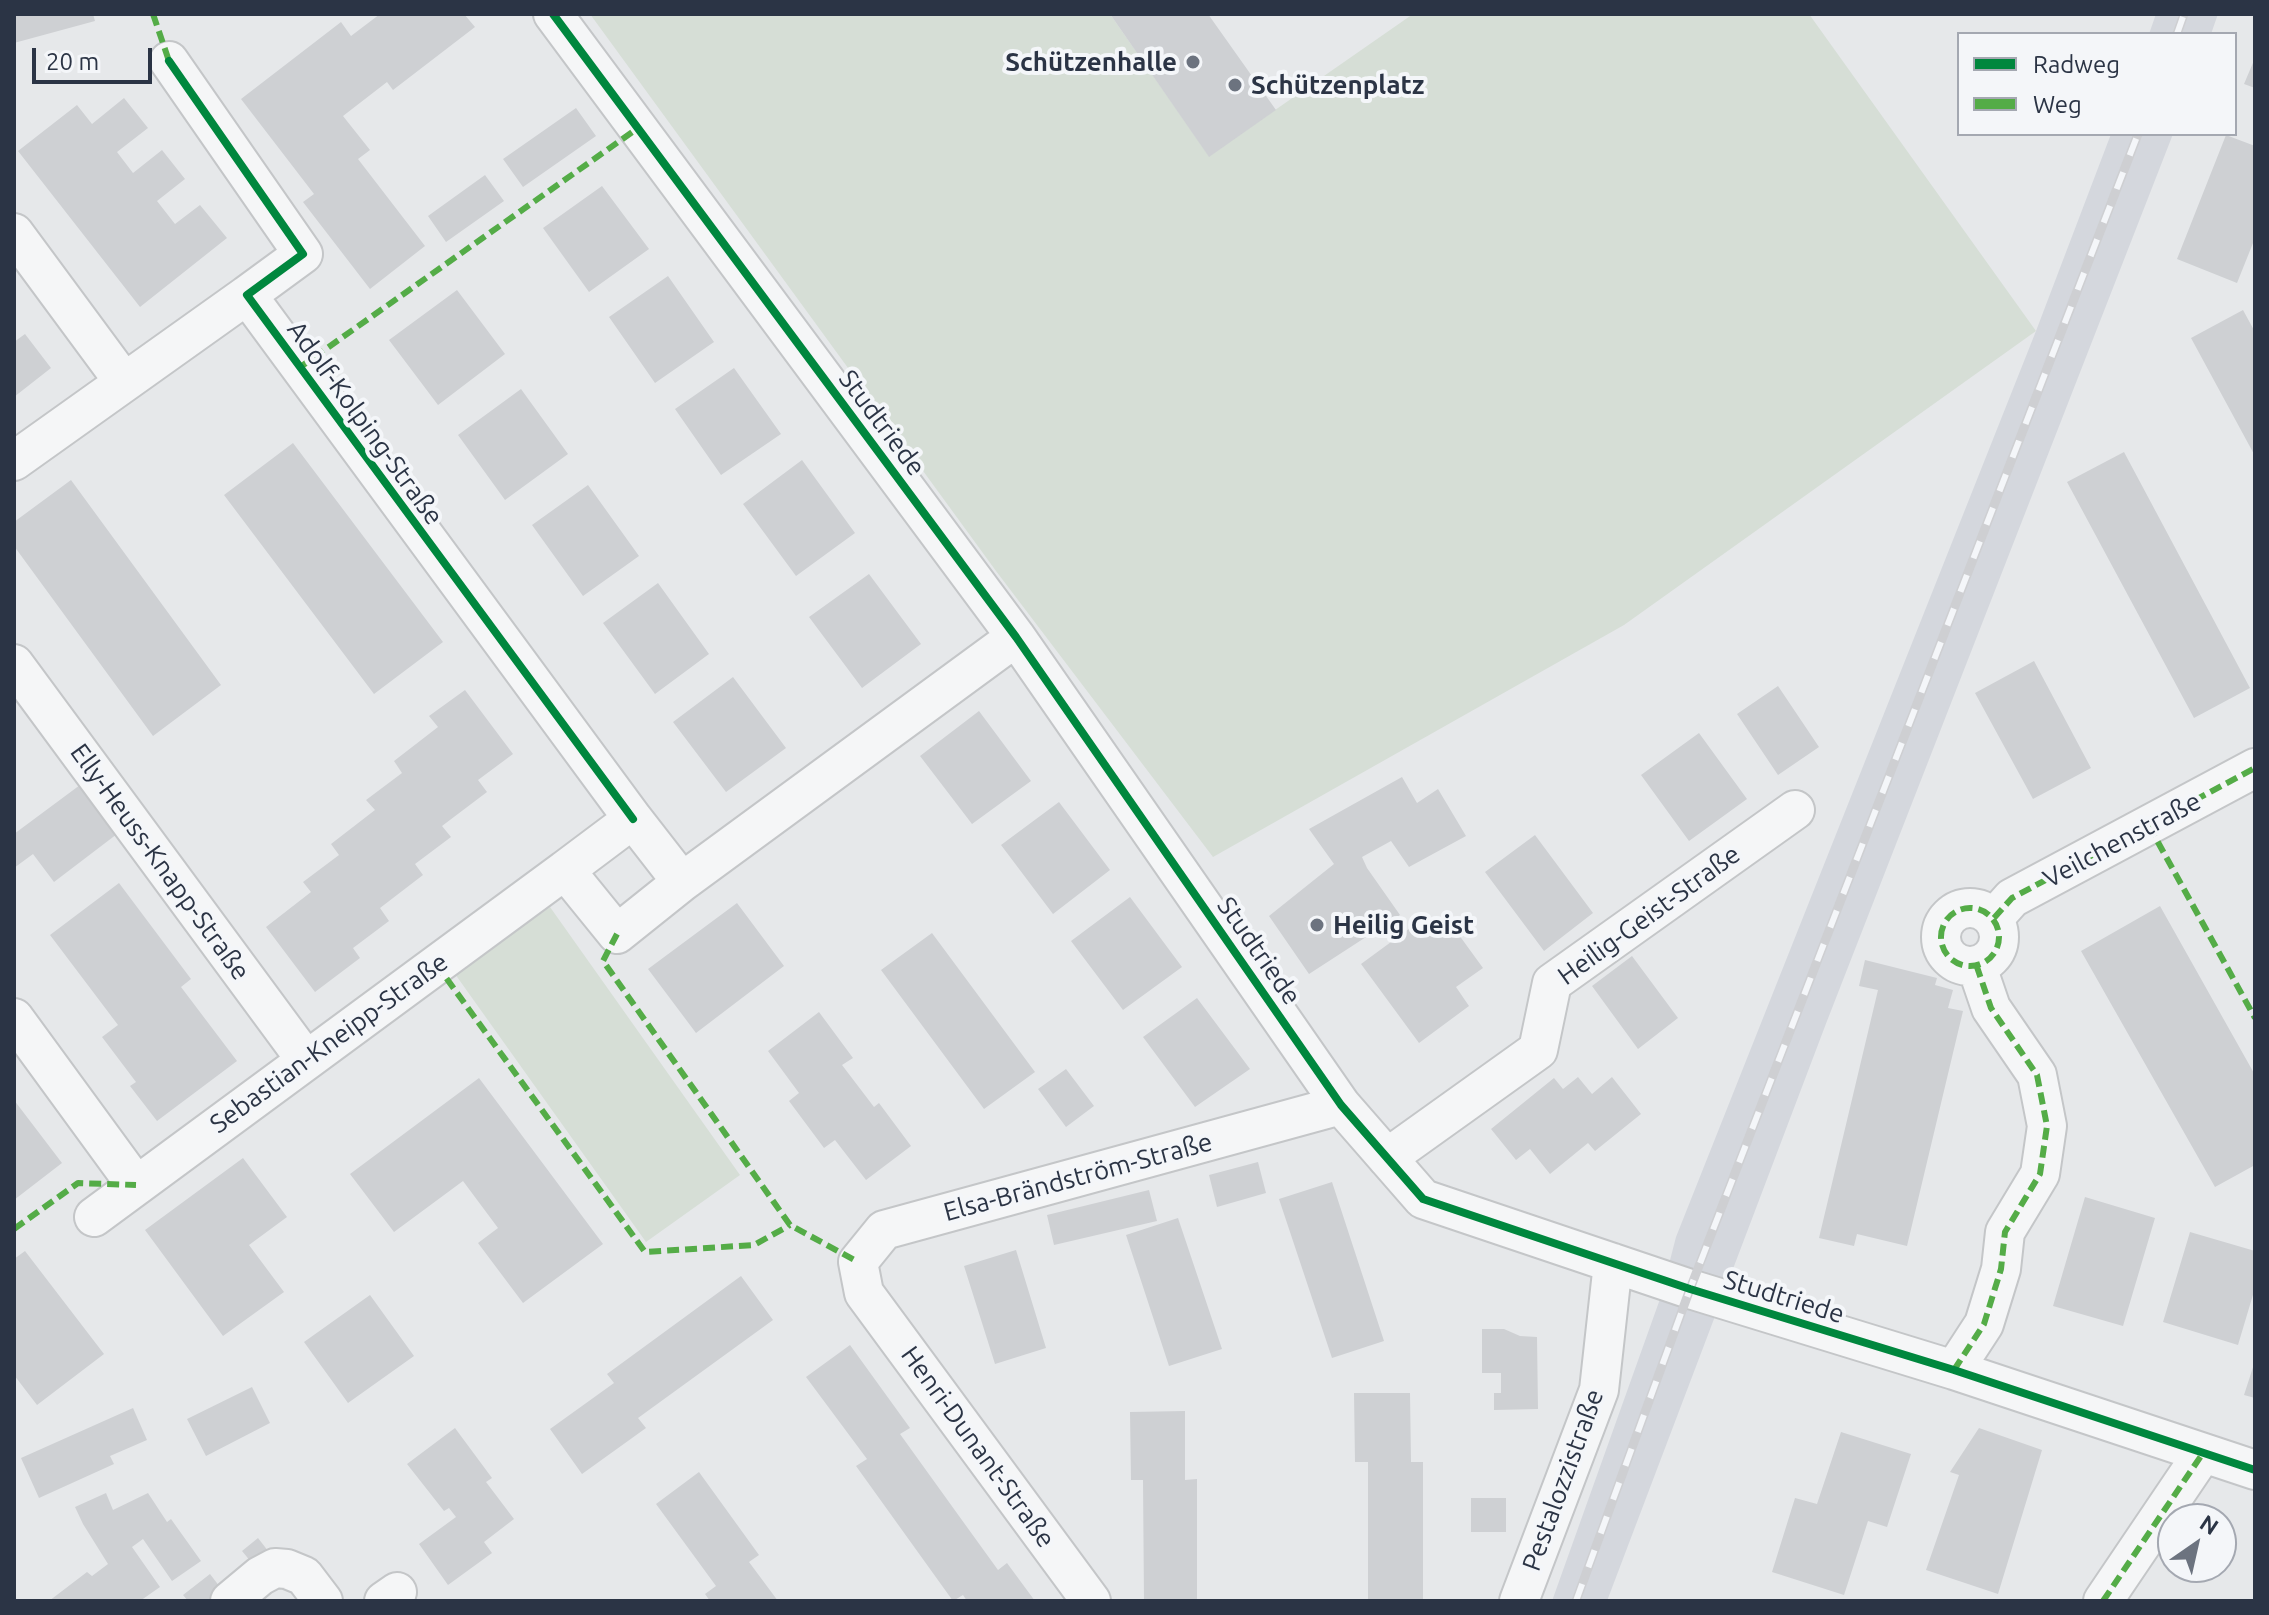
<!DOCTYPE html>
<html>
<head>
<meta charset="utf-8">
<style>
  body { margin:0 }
  #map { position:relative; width:2269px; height:1615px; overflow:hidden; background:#e6e8ea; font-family:Ubuntu,sans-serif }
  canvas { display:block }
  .frame { position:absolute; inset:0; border:16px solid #2b3445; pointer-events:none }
  .legend { position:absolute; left:1957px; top:32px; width:280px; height:104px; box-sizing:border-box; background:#f4f6f9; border:2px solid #a4a8b1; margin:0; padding:10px 14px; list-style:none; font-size:24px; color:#2b3445 }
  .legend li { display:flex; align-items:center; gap:16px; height:40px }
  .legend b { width:40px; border:2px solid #a4a8b1 }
  .north { position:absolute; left:2157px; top:1503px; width:80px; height:80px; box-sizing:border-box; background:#f4f6f9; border:2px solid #a4a8b1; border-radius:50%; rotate:34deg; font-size:22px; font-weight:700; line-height:32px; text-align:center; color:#2b3445 }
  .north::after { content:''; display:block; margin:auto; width:28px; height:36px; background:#6c737f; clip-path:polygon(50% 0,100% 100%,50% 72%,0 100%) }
  .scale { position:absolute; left:32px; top:48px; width:120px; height:36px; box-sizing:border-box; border:4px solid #2b3445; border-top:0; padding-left:10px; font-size:24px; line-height:28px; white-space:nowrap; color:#2b3445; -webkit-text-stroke:6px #f4f6f9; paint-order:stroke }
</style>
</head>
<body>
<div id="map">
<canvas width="2269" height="1615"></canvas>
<div class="frame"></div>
<ul class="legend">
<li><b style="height:10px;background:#00873e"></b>Radweg</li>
<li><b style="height:10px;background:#54ac47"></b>Weg</li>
</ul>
<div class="north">N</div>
<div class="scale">20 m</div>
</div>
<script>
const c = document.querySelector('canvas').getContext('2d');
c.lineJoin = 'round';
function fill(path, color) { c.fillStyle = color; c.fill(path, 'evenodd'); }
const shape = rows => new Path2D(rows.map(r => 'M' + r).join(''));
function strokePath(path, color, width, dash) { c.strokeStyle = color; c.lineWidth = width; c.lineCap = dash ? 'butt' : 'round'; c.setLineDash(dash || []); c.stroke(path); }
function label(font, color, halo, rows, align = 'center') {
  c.font = font + ' Ubuntu,sans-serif'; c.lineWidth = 8; c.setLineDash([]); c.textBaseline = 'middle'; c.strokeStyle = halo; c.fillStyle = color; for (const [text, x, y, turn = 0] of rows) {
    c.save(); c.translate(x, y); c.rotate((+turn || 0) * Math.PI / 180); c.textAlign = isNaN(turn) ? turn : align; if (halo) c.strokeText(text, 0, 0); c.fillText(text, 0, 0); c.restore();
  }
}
fill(shape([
  [2156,14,2218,14,2211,34,2149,34],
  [2111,134,2173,134,1827,1021,1607,1601,1552,1601,1660,1299,1676,1237,2036,331]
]), '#d4d7dd');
fill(shape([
  [590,14,1110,14,1209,156,1413,14,1809,14,2036,331,1624,625,1213,857,996,571],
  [550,907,740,1175,646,1242,455,974]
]), '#d6ded6');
fill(shape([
  [14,14,93,14,95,21,14,43],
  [380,14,464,14,475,27,393,90,387,82,343,116,370,150,358,159,425,246,370,289,303,202,314,194,241,99,341,22,351,36],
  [1110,14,1208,14,1276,110,1209,157],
  [2255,58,2255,88,2244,84],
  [124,98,148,128,117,152,133,173,162,150,185,179,157,201,175,224,200,205,227,238,140,307,18,151,77,105,92,124],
  [576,108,596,136,523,187,503,159],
  [2226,135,2255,146,2255,238,2237,283,2177,259],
  [485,175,504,201,446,242,428,216],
  [602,186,649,249,589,292,543,228],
  [668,276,714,342,655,383,609,317],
  [457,290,505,354,438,405,389,340],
  [2243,310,2255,332,2255,456,2191,338],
  [25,334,51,368,14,397,14,342],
  [734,368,781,434,721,475,675,409],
  [521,389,568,454,505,500,458,435],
  [293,443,443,642,374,694,224,495],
  [2124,452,2250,688,2194,718,2067,482],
  [802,460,855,533,796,576,743,504],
  [71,480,221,685,153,736,14,546,14,522],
  [588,485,639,556,583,596,532,525],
  [869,574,921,644,862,688,809,617],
  [658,583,709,654,655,694,603,623],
  [2034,661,2091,768,2033,799,1975,693],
  [733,677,786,748,726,792,673,722],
  [1778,686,1819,747,1778,775,1737,714],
  [465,690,513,754,478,780,487,792,442,826,451,837,415,864,423,875,380,908,389,921,353,948,360,958,315,992,266,927,311,892,303,882,339,855,331,844,375,810,366,800,402,773,394,761,438,727,429,716],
  [979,711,1031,781,972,824,920,756],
  [1699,733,1747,799,1689,841,1641,775],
  [1402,777,1417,803,1438,789,1466,836,1409,867,1391,841,1362,857,1367,868,1400,915,1309,974,1269,916,1334,864,1309,829],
  [80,785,117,834,54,882,33,854,14,868,14,834],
  [1059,802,1110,870,1053,914,1001,845],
  [1535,835,1593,913,1544,951,1485,872],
  [119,883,191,979,181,987,237,1061,157,1121,130,1086,136,1082,102,1037,118,1025,50,935],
  [1130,897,1182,967,1123,1010,1071,941],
  [737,903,784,966,696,1033,648,969],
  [2160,906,2255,1075,2255,1165,2215,1187,2081,951],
  [1421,920,1434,937,1451,924,1483,968,1456,987,1469,1006,1419,1043,1361,964],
  [932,933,1035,1072,984,1109,881,970],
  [1632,956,1678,1018,1638,1049,1592,986],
  [1865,960,1937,978,1935,985,1953,990,1948,1008,1963,1011,1907,1246,1857,1234,1854,1246,1819,1238,1878,990,1859,986],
  [1197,998,1250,1069,1195,1107,1143,1037],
  [819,1012,853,1058,842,1065,874,1107,879,1103,911,1146,866,1180,835,1140,824,1148,789,1101,799,1093,768,1051],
  [1066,1069,1094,1106,1066,1127,1038,1089],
  [1578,1077,1592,1094,1612,1077,1641,1114,1595,1151,1588,1143,1550,1174,1530,1149,1516,1160,1491,1129,1554,1078,1563,1089],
  [479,1078,603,1244,523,1303,478,1243,498,1228,463,1181,394,1232,350,1174],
  [14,1100,62,1163,14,1200],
  [243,1158,287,1217,249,1245,284,1292,223,1336,145,1230],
  [1258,1162,1266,1193,1217,1207,1209,1175],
  [1332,1182,1384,1341,1332,1358,1279,1199],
  [1149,1190,1157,1221,1054,1245,1047,1215],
  [2085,1197,2155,1218,2123,1326,2053,1306],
  [1178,1218,1222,1349,1169,1366,1126,1235],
  [2190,1232,2255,1251,2255,1288,2238,1345,2163,1322],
  [1016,1250,1046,1348,995,1364,964,1266],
  [25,1251,104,1354,37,1405,14,1375,14,1259],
  [741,1276,773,1320,638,1418,646,1428,582,1474,550,1429,614,1383,607,1374],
  [370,1295,414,1356,348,1403,304,1342],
  [1482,1329,1504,1329,1520,1336,1537,1337,1538,1409,1494,1410,1494,1393,1501,1393,1501,1373,1482,1373],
  [850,1345,910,1428,900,1434,959,1516,998,1570,1007,1563,1035,1601,967,1601,963,1595,953,1601,856,1466,867,1459,806,1377],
  [2255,1361,2255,1398,2244,1395],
  [252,1387,270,1423,206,1456,187,1419],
  [1354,1393,1410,1393,1411,1462,1423,1462,1423,1601,1368,1601,1368,1462,1355,1462],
  [133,1408,147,1440,110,1456,114,1464,39,1498,21,1458],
  [1185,1411,1185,1480,1197,1479,1197,1601,1144,1601,1143,1480,1131,1480,1130,1412],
  [455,1428,492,1478,486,1482,514,1519,484,1542,492,1553,448,1585,419,1544,456,1517,449,1508,444,1511,407,1464],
  [1979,1428,2042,1450,1998,1594,1926,1570,1959,1475,1950,1472],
  [1841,1432,1911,1454,1887,1527,1868,1521,1844,1595,1772,1572,1795,1498,1817,1504],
  [699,1472,759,1555,749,1562,778,1601,710,1601,705,1594,716,1586,656,1504],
  [106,1493,113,1510,148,1493,167,1522,171,1519,201,1561,172,1581,143,1539,132,1547,160,1587,140,1601,49,1601,87,1572,92,1576,108,1564,83,1524,75,1507],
  [1471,1498,1506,1498,1506,1532,1471,1532],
  [258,1538,272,1556,256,1568,242,1551],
  [210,1574,223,1591,210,1601,188,1601,183,1595]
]), '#ced0d3');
const minor = shape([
  [553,14,1016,637,1341,1105,1423,1199,1690,1289,1954,1370,2255,1470],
  [169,61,303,254,247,295,633,819],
  [14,233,124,382],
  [14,461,247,295],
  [14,664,306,1060],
  [682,882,1016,637],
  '1941 937a29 29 0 1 1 58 0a29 29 0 1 1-58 0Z',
  [1994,918,2012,898,2255,768],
  [14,1018,136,1185],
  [1387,1158,1538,1050,1552,983,1795,810],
  [94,1217,565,870,617,934,682,882,633,819,565,870],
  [1954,1370,1984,1324,2001,1269,2005,1232,2040,1174,2047,1126,2037,1075,1991,1008,1977,967],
  [230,1601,260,1576,275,1568,287,1569,304,1576,323,1601],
  [384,1601,397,1592],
  [1091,1601,864,1293,858,1262,884,1230,1341,1105],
  [1519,1601,1599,1390,1613,1263],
  [2103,1601,2203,1453]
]);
strokePath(minor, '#c4c6c8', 42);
strokePath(minor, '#f5f6f7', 38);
const rail = shape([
  [2177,34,2184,14],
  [1576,1601,1690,1289,2138,134]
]);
strokePath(rail, '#cecfd2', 9);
strokePath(rail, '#f4f6f9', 6, [18]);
strokePath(shape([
  [153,14,169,61],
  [299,368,638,128],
  [2149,826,2255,1018],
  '1941 937a29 29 0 1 1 58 0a29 29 0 1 1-58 0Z',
  [1994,918,2012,898,2255,768],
  [617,934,603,961,790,1225,858,1262],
  [436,964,645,1252,754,1245,790,1225],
  [14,1229,78,1183,136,1185],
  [1954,1370,1984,1324,2001,1269,2005,1232,2040,1174,2047,1126,2037,1075,1991,1008,1977,967],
  [2103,1601,2203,1453]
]), '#54ac47', 6, [12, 6]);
strokePath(shape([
  [553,14,1016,637,1341,1105,1423,1199,1690,1289,1954,1370,2255,1470],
  [169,61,303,254,247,295,633,819]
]), '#00873e', 8);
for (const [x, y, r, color] of [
  [1193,62,8,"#6c737f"],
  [1235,85,8,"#6c737f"],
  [1317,925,8,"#6c737f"]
]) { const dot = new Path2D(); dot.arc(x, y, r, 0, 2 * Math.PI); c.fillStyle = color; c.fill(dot); strokePath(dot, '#f4f6f9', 3); }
label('bold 26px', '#2b3445', '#f4f6f9', [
  ["Schützenhalle",1177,62,"right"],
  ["Schützenplatz",1251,85],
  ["Heilig Geist",1333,925]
], 'left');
label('26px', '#2b3445', '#f4f6f9', [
  ["Adolf-Kolping-Straße",365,423,54],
  ["Studtriede",882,423,53],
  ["Veilchenstraße",2122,840,-28],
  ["Elly-Heuss-Knapp-Straße",160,862,54],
  ["Heilig-Geist-Straße",1649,915,-36],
  ["Studtriede",1259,951,55],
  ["Sebastian-Kneipp-Straße",329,1043,-36],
  ["Elsa-Brändström-Straße",1078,1177,-15],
  ["Studtriede",1784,1297,17],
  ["Henri-Dunant-Straße",978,1447,54],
  ["Pestalozzistraße",1563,1480,-70]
]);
</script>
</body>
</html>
